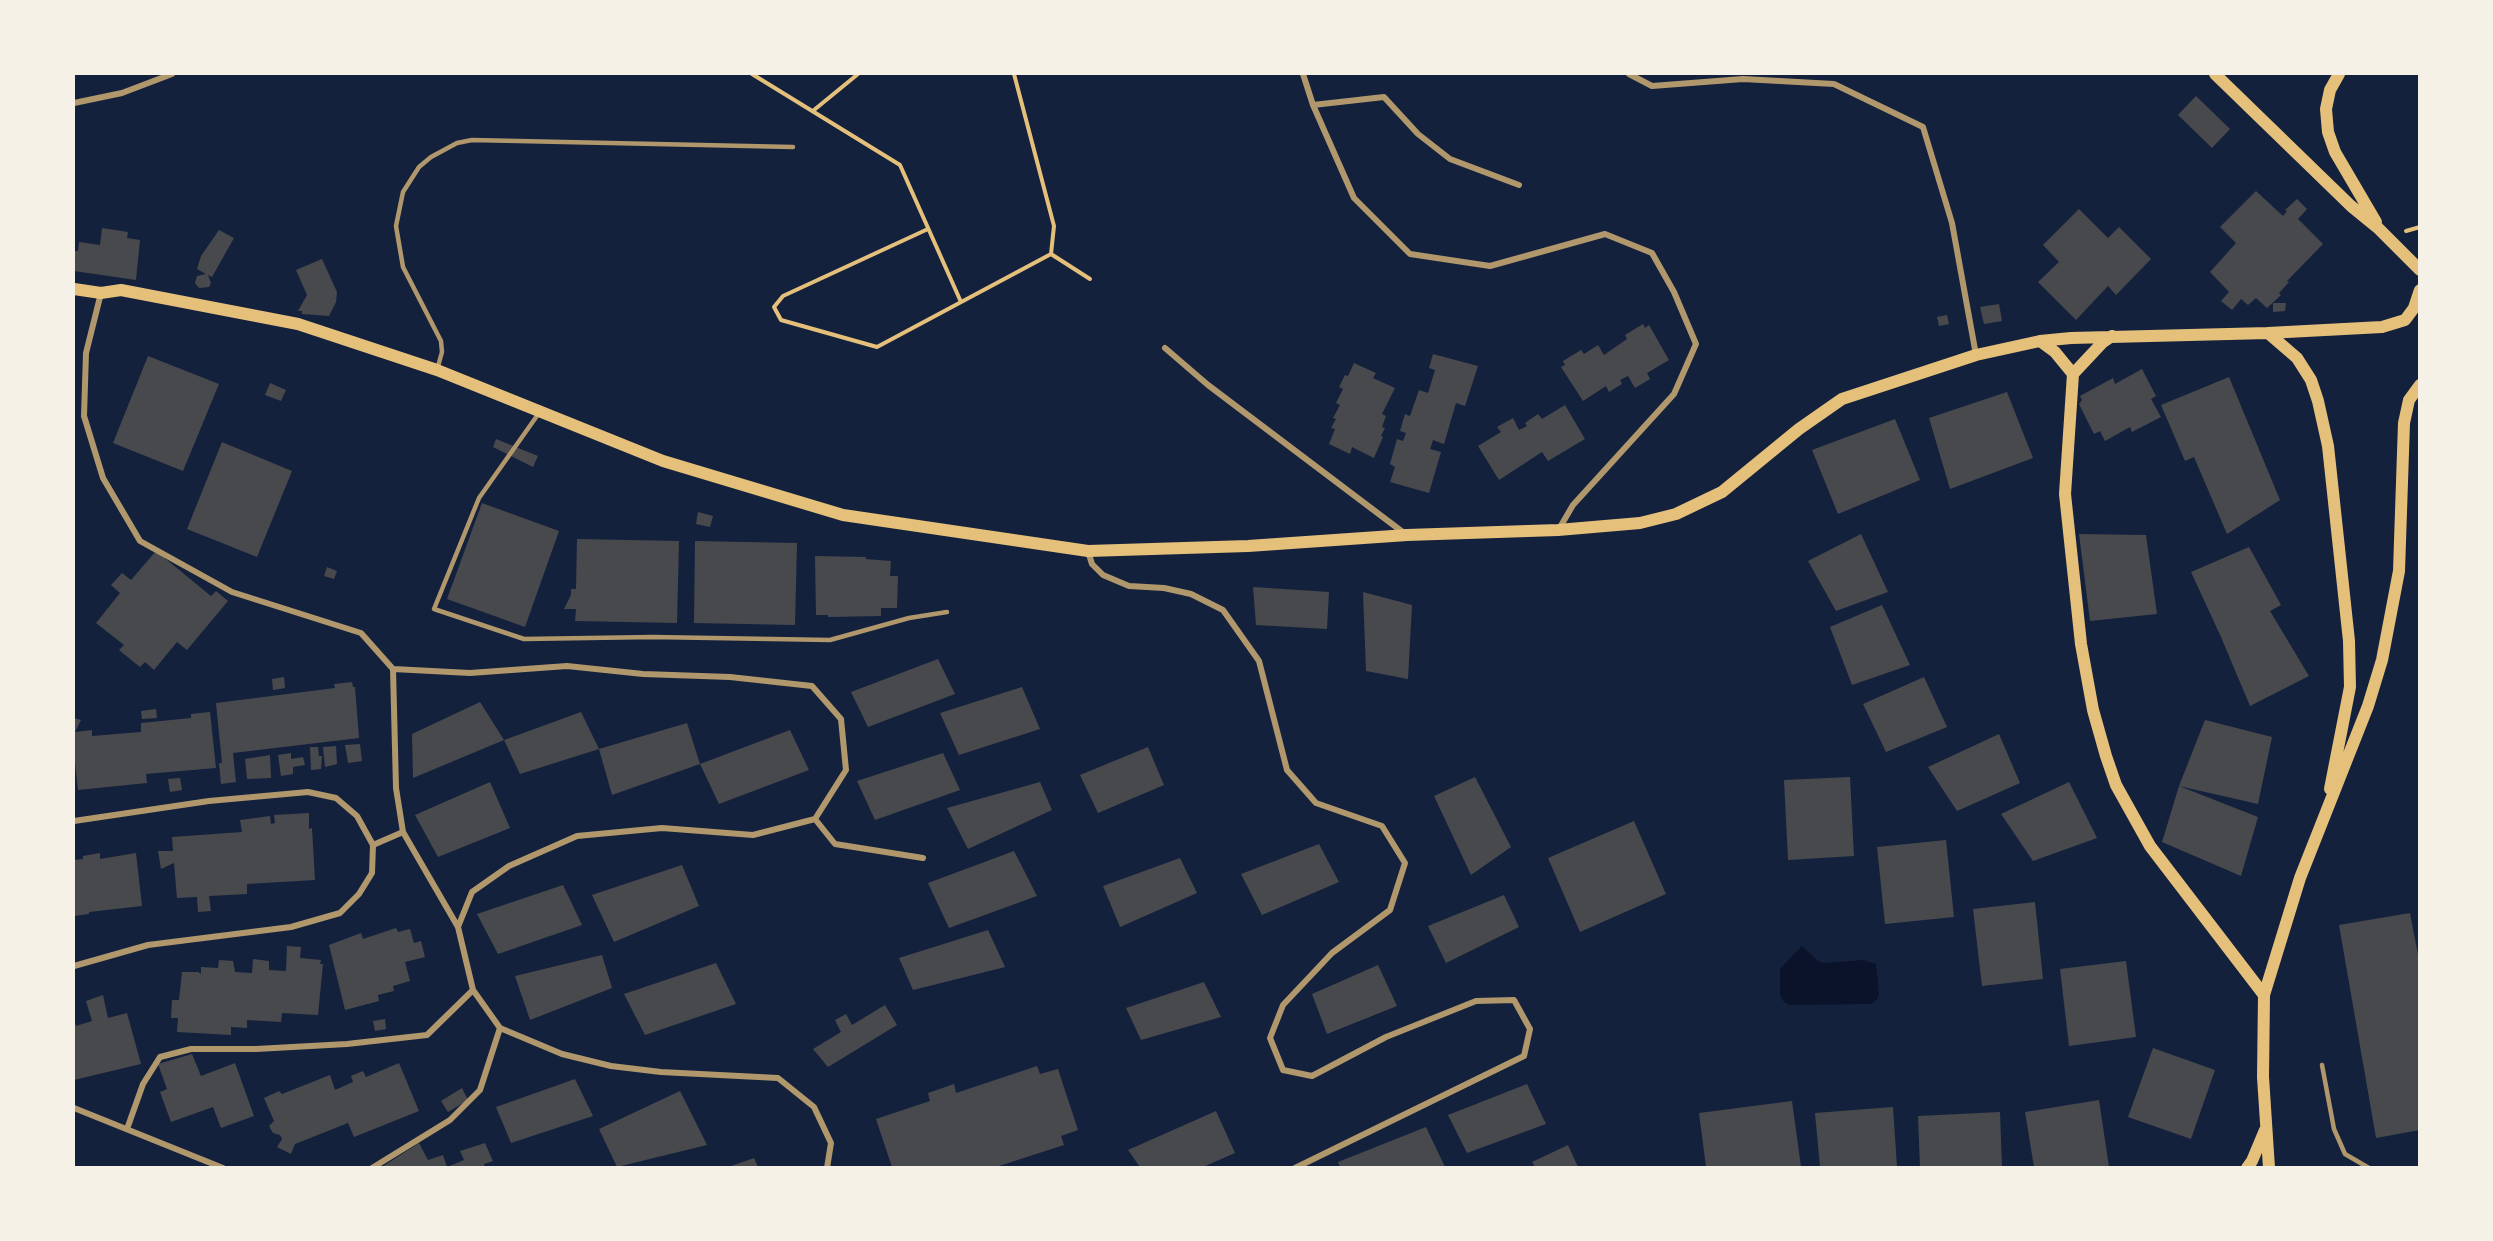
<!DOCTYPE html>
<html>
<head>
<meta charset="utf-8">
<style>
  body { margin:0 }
  #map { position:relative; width:2493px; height:1241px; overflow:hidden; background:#14213d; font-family:"Roboto Condensed",sans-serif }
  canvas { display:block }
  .frame { position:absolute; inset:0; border:75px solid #f6f1e7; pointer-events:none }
</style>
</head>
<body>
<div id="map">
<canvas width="2493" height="1241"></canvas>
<div class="frame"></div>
</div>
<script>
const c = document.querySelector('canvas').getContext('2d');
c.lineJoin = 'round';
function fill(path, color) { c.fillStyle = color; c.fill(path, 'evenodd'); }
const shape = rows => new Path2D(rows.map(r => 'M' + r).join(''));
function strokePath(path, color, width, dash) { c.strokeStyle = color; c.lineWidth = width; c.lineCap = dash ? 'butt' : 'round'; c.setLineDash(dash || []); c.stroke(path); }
fill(shape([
  [1802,946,1818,961,1824,963,1863,960,1876,964,1879,994,1877,999,1871,1004,1789,1005,1784,1002,1780,995,1780,969]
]), '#0b132b');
fill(shape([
  [2196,96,2230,129,2212,148,2178,115],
  [2256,191,2283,216,2287,211,2285,210,2297,199,2307,209,2298,219,2323,244,2287,281,2289,282,2279,293,2281,295,2267,308,2256,298,2248,305,2241,299,2232,310,2221,301,2229,292,2210,272,2236,243,2220,227],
  [2079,209,2108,238,2119,227,2151,259,2116,295,2108,286,2076,320,2038,282,2059,262,2043,245],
  [102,228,128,232,127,238,140,240,136,280,74,271,74,251,78,251,79,242,100,245],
  [219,230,234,238,212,277,208,275,211,283,209,287,199,288,195,283,197,276,206,274,197,269,201,256],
  [322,259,337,292,336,302,329,316,302,314,302,311,298,311,307,295,296,270],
  [2273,303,2286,303,2285,311,2273,312],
  [1999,304,2002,321,1984,324,1980,307],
  [1947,315,1949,324,1939,326,1937,317],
  [1643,324,1645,328,1649,325,1669,360,1647,373,1650,379,1635,388,1628,376,1620,380,1622,384,1609,392,1606,386,1583,401,1561,367,1565,365,1563,361,1581,350,1584,354,1598,345,1604,355,1627,339,1625,335],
  [1433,354,1478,366,1465,406,1456,403,1444,444,1433,440,1430,449,1441,452,1429,493,1390,482,1395,467,1390,464,1397,439,1403,441,1406,433,1400,431,1405,414,1410,416,1419,390,1428,393,1435,370,1429,368],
  [148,356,219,384,183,471,113,443],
  [1354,363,1376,373,1373,378,1395,388,1382,414,1386,416,1382,427,1385,428,1381,436,1383,437,1374,458,1352,447,1350,454,1329,444,1335,429,1331,428,1336,419,1333,418,1340,405,1336,403,1343,389,1339,387,1345,375,1348,376],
  [2142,369,2156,396,2151,399,2161,417,2132,432,2130,427,2105,441,2100,431,2094,434,2079,404,2082,400,2080,396,2113,378,2115,384],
  [2229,377,2280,500,2227,534,2194,457,2185,461,2161,405],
  [270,383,286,390,281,401,265,395],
  [2007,392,2033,458,1950,489,1929,418],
  [1565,405,1585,439,1548,461,1542,452,1499,480,1478,446,1501,432,1497,427,1513,418,1519,430,1527,426,1525,423,1538,414,1542,419],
  [1895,419,1920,480,1838,514,1812,450],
  [496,439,538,456,533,467,493,447],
  [222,442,292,471,257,557,187,529],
  [482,503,559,531,525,627,447,599],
  [698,512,713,516,710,527,696,524],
  [1861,534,1888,592,1836,611,1808,561],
  [2079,534,2146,535,2157,614,2090,621],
  [577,539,679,541,677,623,575,621,576,609,564,609,571,595,571,589,576,589],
  [695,541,797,543,795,625,694,623],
  [2249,547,2281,605,2270,611,2309,676,2250,706,2221,637,2191,572],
  [156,551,211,596,216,591,228,601,187,650,177,642,154,670,145,662,140,667,119,650,124,645,96,623,120,593,111,585,122,573,131,580],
  [815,556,866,557,866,559,891,561,890,576,898,576,897,608,881,608,881,616,828,617,828,615,816,615],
  [327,567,337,571,334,579,324,576],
  [1253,587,1329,592,1327,629,1256,625],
  [1363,592,1412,605,1408,679,1366,671],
  [1882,605,1910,665,1852,685,1830,627],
  [938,659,955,694,868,727,851,692],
  [284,677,285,688,273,690,272,679],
  [1924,677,1947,727,1886,752,1863,704],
  [352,682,353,687,355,687,359,738,233,753,236,782,221,784,219,763,222,763,216,703,335,688,334,684],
  [1022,687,1040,729,959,755,940,713],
  [480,702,504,740,581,712,599,749,687,723,700,764,612,795,599,749,520,774,504,740,413,778,412,734],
  [156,709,157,718,142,719,141,711],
  [210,712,216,768,146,774,147,783,78,790,74,753,74,718,81,720,75,732,92,730,92,736,141,732,141,723,191,718,191,714],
  [2205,720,2272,737,2258,804,2179,786],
  [790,730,809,770,719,804,700,764],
  [1999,734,2020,783,1957,811,1928,767],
  [360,744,362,761,348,763,345,745],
  [336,746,337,764,325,767,323,747],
  [310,747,318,747,319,756,322,756,321,769,311,770],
  [1148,747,1164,785,1098,813,1080,775],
  [291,753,291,759,303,757,305,765,293,767,293,774,281,776,278,755],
  [943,753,960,790,875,820,857,781],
  [270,755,271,778,247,779,245,759],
  [1475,777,1511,847,1471,875,1434,796],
  [1850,777,1854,856,1788,860,1784,780],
  [180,778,182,790,170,792,168,779],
  [490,782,510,828,438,857,415,815],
  [1040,782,1052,810,968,849,947,808],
  [2069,782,2097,838,2033,861,2001,814],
  [2179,786,2258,817,2241,876,2162,842],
  [309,813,309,829,312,828,315,880,247,884,247,894,209,896,211,911,198,912,197,897,177,898,174,863,161,869,158,851,173,851,172,837,242,832,240,820,270,816,271,824,275,823,274,815],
  [1634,821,1666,894,1580,932,1548,858],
  [1946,840,1954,917,1885,924,1877,847],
  [1319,844,1339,882,1262,915,1241,874],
  [1014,851,1037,896,949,928,928,883],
  [100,853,100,859,136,853,142,906,89,912,89,914,74,916,74,860,83,859,83,856],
  [1180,858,1197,893,1120,927,1103,886],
  [682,865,699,906,614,942,592,895],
  [563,885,582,925,498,954,477,914],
  [1504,895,1519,927,1446,963,1428,926],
  [2035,902,2043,979,1982,986,1973,909],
  [2410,913,2420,965,2420,1130,2376,1138,2339,925],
  [396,928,398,932,410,929,414,943,421,941,425,957,405,962,410,981,393,986,394,991,378,995,379,1001,345,1010,329,945,361,933,363,939],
  [988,930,1005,967,913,990,899,958],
  [287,946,301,947,300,958,321,960,320,964,323,964,318,1015,282,1013,281,1022,247,1020,247,1028,231,1027,231,1035,177,1032,178,1018,171,1018,172,1000,179,1000,182,972,198,972,201,974,201,967,218,968,219,960,233,961,235,972,252,973,253,959,269,961,269,970,286,971],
  [602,955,612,988,530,1020,515,976],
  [2126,961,2136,1037,2069,1046,2060,969],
  [716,963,736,1004,645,1035,624,994],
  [1378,965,1397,1006,1327,1034,1312,994],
  [1204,982,1221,1017,1141,1040,1126,1008],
  [103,995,108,1018,127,1013,141,1064,74,1080,74,1021,76,1026,92,1021,86,1001],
  [885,1005,897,1025,828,1067,813,1049,841,1032,835,1020,846,1014,852,1025],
  [385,1019,386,1029,375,1031,373,1021],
  [2153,1048,2215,1070,2191,1139,2128,1117],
  [192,1054,201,1076,235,1063,254,1116,221,1128,213,1107,171,1122,160,1092,167,1089,158,1064],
  [399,1063,419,1111,354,1137,348,1123,295,1144,291,1154,277,1147,282,1139,280,1135,273,1133,269,1126,274,1121,264,1098,279,1091,282,1094,330,1075,335,1090,353,1082,351,1076,363,1071,366,1077],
  [1037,1066,1040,1074,1058,1069,1078,1130,1061,1136,1064,1145,996,1167,892,1167,876,1119,930,1101,928,1093,954,1084,956,1093],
  [575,1079,593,1116,511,1143,496,1107],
  [1527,1084,1546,1124,1467,1153,1448,1115],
  [462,1088,468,1100,448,1112,441,1101],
  [680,1091,707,1145,617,1167,599,1129],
  [2099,1100,2109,1167,2034,1167,2025,1112],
  [1792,1101,1801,1167,1706,1167,1699,1113],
  [1893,1107,1897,1167,1820,1167,1815,1113],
  [1216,1111,1235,1153,1203,1167,1140,1167,1128,1150],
  [2000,1112,2002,1167,1920,1167,1918,1116],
  [1426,1127,1445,1167,1340,1167,1338,1162],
  [419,1143,428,1160,443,1155,447,1167,464,1160,460,1151,485,1143,493,1161,484,1164,485,1167,382,1167],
  [1568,1145,1578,1167,1535,1167,1532,1162],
  [754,1158,758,1167,728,1167]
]), '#48494c');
strokePath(shape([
  [752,74,900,165,961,302],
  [1014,74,1054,226,1051,254,1090,279],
  [814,110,858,74],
  [928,229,783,296,774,307,781,320,877,347,1051,254],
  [2406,231,2420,227]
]), '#e5c07b', 4);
strokePath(shape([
  [437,370,442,352,441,341,403,267,396,226,403,192,419,167,431,157,457,143,472,140,793,147],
  [539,413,479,498,434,609,524,639,653,637,830,640,909,618,947,612],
  [2322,1065,2334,1129,2345,1154,2369,1168]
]), '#b1986c', 4.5);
strokePath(shape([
  [1303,74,1313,105,1354,198,1410,254,1490,266,1605,234,1652,253,1674,292,1696,344,1674,394,1573,505,1559,529],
  [1629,74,1652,86,1743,79,1834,84,1923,127,1952,223,1976,355],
  [74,103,122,93,172,74],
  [1313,105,1384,97,1418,134,1450,159,1519,185],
  [101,293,86,353,84,416,103,478,140,541,232,592,361,633,393,669,396,788,403,832,458,927],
  [1165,348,1208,385,1404,533],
  [1088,551,1092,564,1103,575,1129,586,1164,588,1191,594,1223,610,1259,661,1287,770,1316,803,1382,826,1405,863,1390,910,1332,953,1283,1005,1270,1038,1283,1070,1312,1076,1386,1037,1476,1001,1514,1000,1530,1029,1524,1056,1295,1168],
  [393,669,470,673,567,666,643,674,730,677,812,686,841,719,846,770,815,819,753,835,662,828,577,836,509,866,472,892,458,927,473,990,500,1028,562,1054,611,1066,661,1072,778,1078,814,1107,831,1143,827,1168],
  [815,819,835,844,923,858],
  [74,821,209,801,308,792,336,798,357,816,373,845],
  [373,845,403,832],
  [74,966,148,945,291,927,340,913,359,894,372,873,373,845],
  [74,1108,223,1168],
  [127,1129,143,1084,160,1057,191,1049,256,1049,347,1044,427,1035,473,990],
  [372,1168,450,1120,480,1090,500,1028]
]), '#b1986c', 6);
strokePath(shape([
  [2215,74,2351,206,2378,228,2420,270],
  [2339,74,2330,90,2326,109,2328,132,2335,152,2376,222],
  [74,289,101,293,121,290,298,324,437,370,663,461,843,515,1088,551,1248,546,1407,535,1558,530,1640,523,1676,514,1722,492,1799,429,1842,399,1976,355,2040,341,2071,338,2268,333,2382,327,2405,320,2414,308,2420,290],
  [2268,333,2297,358,2311,380,2318,401,2328,446,2349,641,2350,687,2330,789],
  [2040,341,2055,352,2073,374],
  [2073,374,2065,494,2081,644,2093,710,2106,756,2116,785,2150,846,2264,995],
  [2073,374,2103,342,2112,336],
  [2247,1168,2252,1161,2265,1130],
  [2269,1168,2263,1077,2264,995,2300,878,2368,706,2382,660,2399,571,2404,423,2409,400,2420,385]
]), '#e5c07b', 12);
</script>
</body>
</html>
